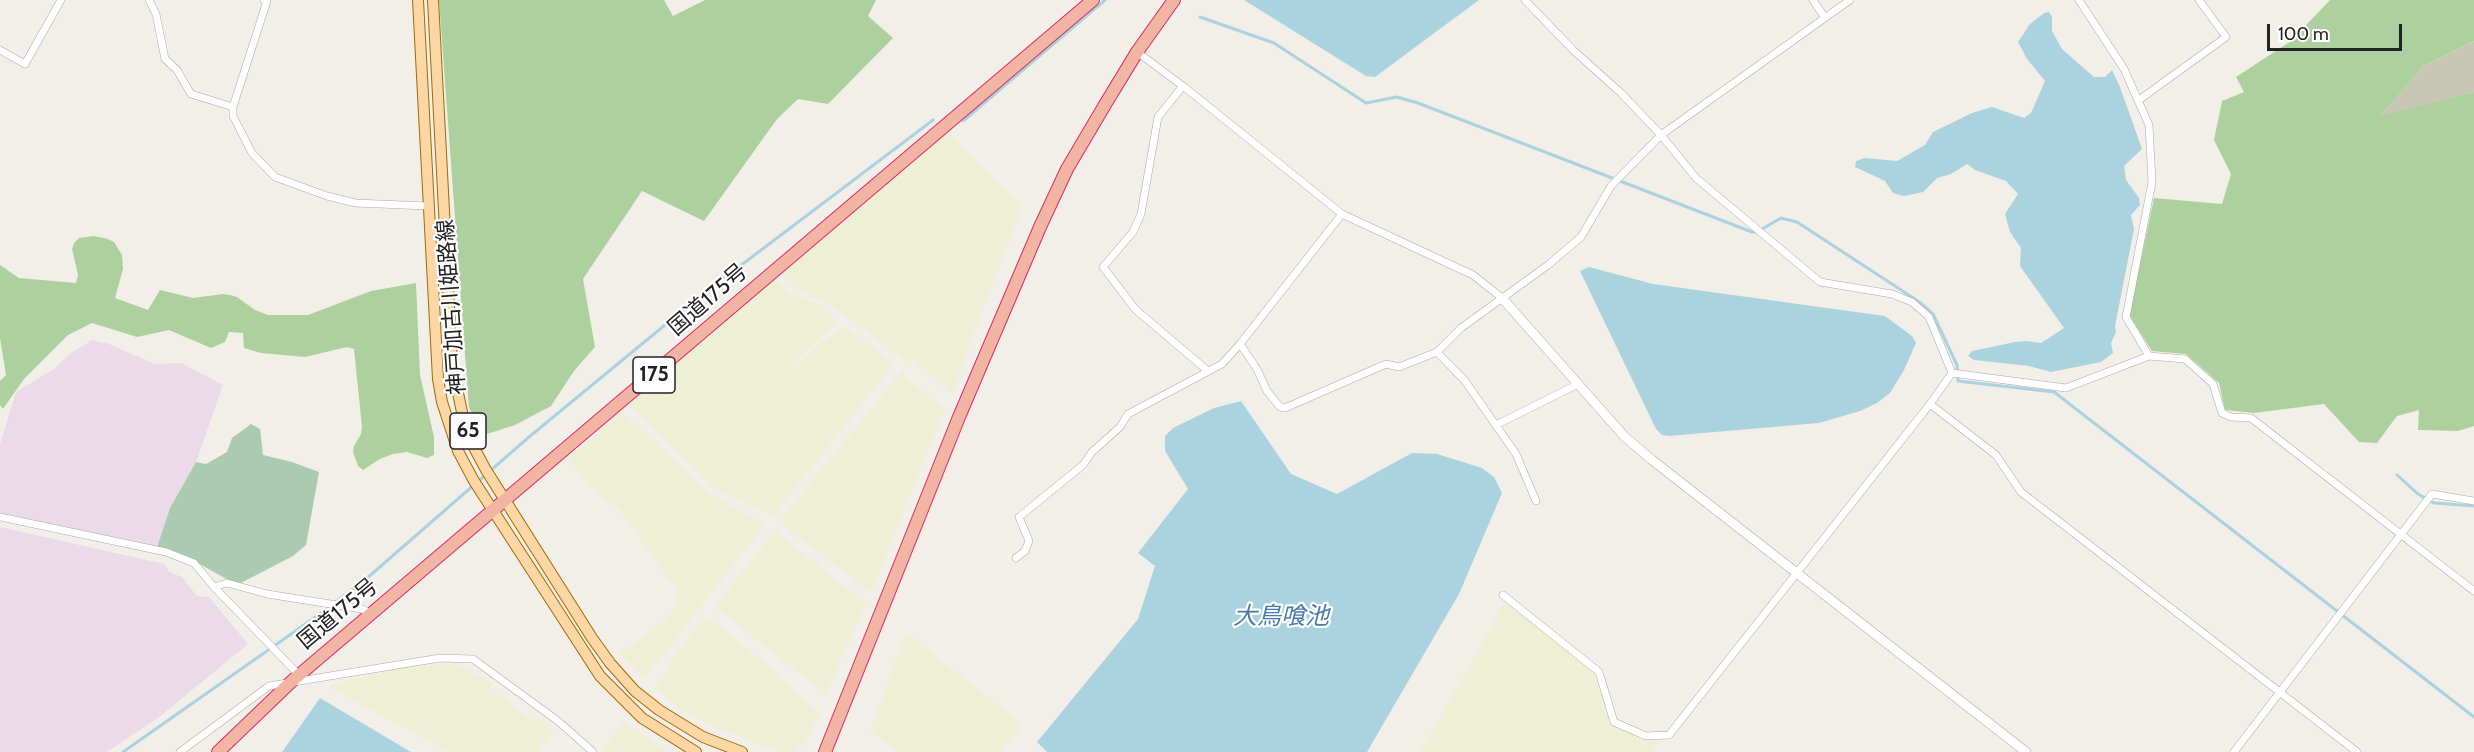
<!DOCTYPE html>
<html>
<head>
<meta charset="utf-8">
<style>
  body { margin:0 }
  #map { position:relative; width:2474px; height:752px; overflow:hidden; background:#f2efe9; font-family:Cabin,sans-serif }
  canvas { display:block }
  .scale { position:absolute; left:2267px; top:24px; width:135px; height:27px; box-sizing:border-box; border:3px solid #222; border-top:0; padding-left:8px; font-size:18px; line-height:21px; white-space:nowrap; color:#222; -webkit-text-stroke:4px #fff; paint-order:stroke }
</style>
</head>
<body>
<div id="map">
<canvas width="2474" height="752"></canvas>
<div class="scale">100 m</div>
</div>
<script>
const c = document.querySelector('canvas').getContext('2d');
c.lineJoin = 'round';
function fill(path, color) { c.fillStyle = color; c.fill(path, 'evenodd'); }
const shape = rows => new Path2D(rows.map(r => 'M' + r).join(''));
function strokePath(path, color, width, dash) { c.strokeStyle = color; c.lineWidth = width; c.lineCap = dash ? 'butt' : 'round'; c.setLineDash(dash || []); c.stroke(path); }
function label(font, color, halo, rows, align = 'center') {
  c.font = font + ' Cabin,"Noto Sans JP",sans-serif'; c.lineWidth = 4.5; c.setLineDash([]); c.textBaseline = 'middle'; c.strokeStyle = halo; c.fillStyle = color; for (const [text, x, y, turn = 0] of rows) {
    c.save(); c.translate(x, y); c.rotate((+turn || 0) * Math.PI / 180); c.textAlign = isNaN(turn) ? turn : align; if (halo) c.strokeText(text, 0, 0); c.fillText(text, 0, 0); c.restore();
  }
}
fill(shape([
  [92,340,109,344,155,364,181,363,223,385,196,462,170,508,157,547,0,514,0,444,16,392,54,369,71,353],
  [0,527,164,564,169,572,182,577,197,596,209,597,248,644,158,718,107,752,0,752]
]), '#ebdbe8');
fill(shape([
  [2474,41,2474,92,2379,117,2424,66]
]), '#c7c7b4');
fill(shape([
  [947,132,1023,206,970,343,953,395,912,358,908,363,830,305,795,288,782,274],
  [773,278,790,293,820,305,838,322,792,364,794,367,841,327,847,328,891,360,891,368,775,514,771,515,718,491,628,404],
  [903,370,905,378,945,409,871,592,786,528,781,519],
  [622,412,712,495,763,523,762,529,644,679,620,653,665,621,674,610,678,587,668,579,620,510,607,502,567,459],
  [776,531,866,604,826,694,714,606],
  [1507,603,1592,670,1609,722,1643,739,1655,739,1658,743,1651,752,1420,752,1489,632,1501,606],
  [709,618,774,670,779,678,820,713,805,743,794,752,780,752,715,727,682,710,654,688,668,672,671,659,704,619],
  [906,633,1019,721,1019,731,1002,752,897,752,870,730],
  [456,664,493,682,490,688,530,719,540,719,554,730,539,750,541,752,449,752,327,686,399,668],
  [624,721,660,746,670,752,601,752]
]), '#eef0d5');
fill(shape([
  [439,0,664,0,673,16,705,0,876,0,868,16,893,38,828,104,798,99,777,119,704,221,642,191,583,279,595,347,574,371,551,406,515,425,484,435,469,408],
  [2330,0,2474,0,2474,41,2424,66,2380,116,2474,92,2474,426,2458,431,2418,430,2419,410,2397,416,2377,443,2359,442,2324,404,2254,413,2225,410,2219,383,2186,354,2152,351,2129,315,2154,198,2222,204,2231,174,2214,140,2222,101,2244,92,2236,77,2291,41],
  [94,236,108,239,114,242,122,255,123,269,115,298,148,310,160,290,193,298,223,294,230,295,237,297,255,310,268,315,308,315,371,291,416,283,420,375,434,437,434,455,427,458,407,452,393,454,380,459,363,470,358,466,353,452,354,446,361,434,362,427,354,349,347,347,305,357,261,353,244,348,243,333,229,332,225,342,211,348,169,330,137,337,92,323,68,335,24,379,3,409,0,405,0,381,6,375,0,338,0,265,19,278,76,283,78,275,72,249,74,243,79,238]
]), '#add19e');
fill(shape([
  [251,424,260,429,263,455,292,462,319,472,306,545,293,556,237,585,198,563,157,547,170,508,196,462,206,464,227,452,232,438]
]), '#aacbaf');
fill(shape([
  [1244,0,1479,0,1375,77,1366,76],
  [2049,12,2052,17,2052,31,2062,49,2094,77,2105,77,2112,70,2120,87,2142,149,2124,166,2126,180,2139,198,2140,205,2131,215,2134,229,2115,326,2116,332,2111,343,2113,353,2101,362,2051,372,2029,366,1974,360,1968,356,1972,351,2015,342,2027,341,2041,343,2064,328,2020,266,2021,248,2010,232,2005,214,2018,194,2006,181,1975,170,1967,164,1951,174,1937,178,1923,192,1904,196,1893,193,1885,181,1855,167,1856,161,1865,158,1897,161,1925,145,1933,132,1972,113,1992,107,2024,118,2031,113,2045,81,2027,59,2018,42,2030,24,2044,13],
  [1589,267,1653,284,1885,316,1912,336,1916,343,1904,370,1890,393,1877,403,1860,411,1819,423,1669,436,1662,435,1656,429,1580,271],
  [1241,401,1291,474,1337,494,1412,453,1437,454,1482,468,1494,477,1502,493,1459,594,1367,752,1047,752,1037,742,1138,619,1155,566,1138,553,1188,489,1165,451,1165,436,1173,428,1214,408],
  [320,698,411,752,282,752]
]), '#aad3df');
strokePath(shape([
  [1200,17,1274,43,1366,103,1397,97,1418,103,1752,232,1757,232,1781,218,1797,222,1921,303,1933,314,1957,365,1958,381,2054,392,2474,717],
  [963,121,1105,0],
  [2397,475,2418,494,2434,503,2474,506],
  [123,752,321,613,366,579,529,437,699,297,933,120]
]), '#aad3df', 3);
const minor = shape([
  [149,0,156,14,165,59,177,70,191,94,233,107],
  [264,0,267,1,233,107,233,116,252,153,275,177,327,196,355,203,428,206],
  [1525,0,1573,50,1621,93,1661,135,1696,178,1820,282,1892,294,1912,302,1929,317,1952,373],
  [1813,0,1825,18],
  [2079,0,2124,69,2149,125,2152,182,2126,317,2149,356],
  [0,50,25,64,61,0],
  [1137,52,1183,86,1342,214,1473,275,1502,298],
  [1183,86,1158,117,1141,214,1133,232,1103,267,1136,310,1208,371],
  [2139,100,2226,37,2199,0],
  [1240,344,1257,369,1267,391,1280,407,1285,408,1386,364,1399,367,1437,352],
  [1952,373,2066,388,2149,356,2185,359,2213,384,2222,413,2231,417,2251,418,2474,591],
  [1930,404,1996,455,2021,492,2357,752],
  [1496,425,1578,384],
  [1536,501,1516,454,1465,381,1437,352,1461,328,1548,265,1581,237,1611,186,1661,135,1850,0],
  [0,517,166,552,194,563,214,587,227,583,267,594,362,609,372,614],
  [1016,558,1025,551,1029,541,1019,517,1083,465,1092,452,1120,427,1128,414,1222,364,1240,344,1342,214],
  [214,587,299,675],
  [1503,595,1599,672,1614,722,1646,736,1669,735,1930,404,1952,373],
  [180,752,269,686,440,658,473,659,558,721,593,752],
  [2234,752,2432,494,2474,501]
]);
const tertiary = shape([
  [1502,298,1624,436,1652,460,2026,752]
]);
const primary = shape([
  [418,0,438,379,442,402,458,451,474,481,600,676,642,718,696,752],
  [433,0,452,364,463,417,471,442,486,470,592,638,610,663,635,691,659,710,703,737,742,752]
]);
const trunk = shape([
  [218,752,292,681,1093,0],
  [825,752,959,417,1040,227,1067,169,1106,103,1137,52,1174,0]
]);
strokePath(minor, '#a9a9a9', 8);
strokePath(tertiary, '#a9a9a9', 10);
strokePath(primary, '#a06b00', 12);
strokePath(trunk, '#dc2a67', 14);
strokePath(minor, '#fff', 7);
strokePath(tertiary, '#fff', 9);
strokePath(primary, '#fcd6a4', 10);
strokePath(trunk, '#f2b4a3', 12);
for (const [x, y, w] of [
  [654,375,42],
  [468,431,36]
]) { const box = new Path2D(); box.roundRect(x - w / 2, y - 18, w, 36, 4.5); c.fillStyle = '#fff'; c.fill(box); strokePath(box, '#222', 1.5); }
label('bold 21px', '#222', null, [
  ["175",654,375],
  ["65",468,431]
]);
label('22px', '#222', '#fff', [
  ["国道175号",708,300,-41],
  ["神戸加古川姫路線",452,307,-94],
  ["国道175号",338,614,-40]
]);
label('italic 24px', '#4a7aab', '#fff', [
  ["大鳥喰池",1281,617]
]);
</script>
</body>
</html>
